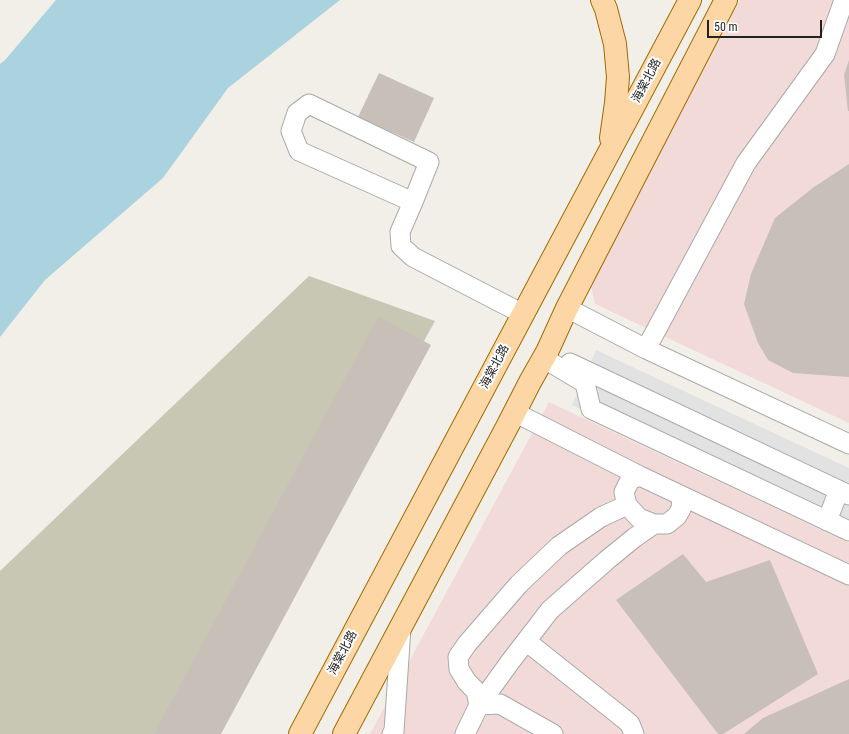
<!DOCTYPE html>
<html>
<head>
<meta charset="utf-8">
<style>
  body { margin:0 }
  #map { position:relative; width:849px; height:734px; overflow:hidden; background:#f2efe9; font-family:"Roboto Condensed",sans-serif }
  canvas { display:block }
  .scale { position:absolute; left:707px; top:20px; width:115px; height:18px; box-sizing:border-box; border:2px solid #222; border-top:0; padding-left:5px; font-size:12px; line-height:14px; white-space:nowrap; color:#222; -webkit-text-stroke:3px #fff; paint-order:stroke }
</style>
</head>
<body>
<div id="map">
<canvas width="849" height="734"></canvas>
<div class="scale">50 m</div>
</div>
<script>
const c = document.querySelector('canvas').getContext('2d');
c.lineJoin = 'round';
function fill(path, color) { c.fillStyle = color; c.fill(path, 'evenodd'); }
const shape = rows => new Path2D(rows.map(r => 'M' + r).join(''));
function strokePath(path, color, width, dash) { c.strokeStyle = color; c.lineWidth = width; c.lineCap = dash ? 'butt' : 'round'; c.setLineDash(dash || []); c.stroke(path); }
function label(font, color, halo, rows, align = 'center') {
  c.font = font + ' "Roboto Condensed","Noto Sans SC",sans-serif'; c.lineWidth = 4; c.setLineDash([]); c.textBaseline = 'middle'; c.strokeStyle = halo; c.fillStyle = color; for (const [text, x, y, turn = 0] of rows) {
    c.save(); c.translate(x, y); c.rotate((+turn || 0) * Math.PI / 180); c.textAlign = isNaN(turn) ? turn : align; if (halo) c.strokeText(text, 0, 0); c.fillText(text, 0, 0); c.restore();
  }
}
fill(shape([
  [740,0,849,0,849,423,595,304,590,282],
  [549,402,849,543,849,734,370,734]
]), '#f2dad9');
fill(shape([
  [309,276,435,321,209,734,0,734,0,571]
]), '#c7c7b4');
fill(shape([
  [596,350,849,468,849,536,572,405]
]), '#e2e2e2');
fill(shape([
  [56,0,340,0,228,88,163,178,45,280,0,337,0,64,5,60]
]), '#aad3df');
fill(shape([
  [849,60,849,111,848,111,844,75],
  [379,73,434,98,414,142,358,117],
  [849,164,849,377,793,373,768,360,758,343,744,304,751,274,775,218,814,187],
  [378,317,431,345,221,734,154,734],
  [683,554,706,582,770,560,818,674,723,734,718,734,616,600],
  [849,679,849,734,744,734,763,718]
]), '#c7bfb8');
const minor = shape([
  [413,202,299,151,291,131,297,113,309,104,429,162,413,202,400,232,401,246,413,257,523,314],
  [567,308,646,349,849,444],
  [646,349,746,163,825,54,844,0],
  [543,358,585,383,591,409,849,531],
  [570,363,849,495],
  [514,412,640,476,849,575],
  [640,476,630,480,624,492,627,505,639,518,654,524,667,524,677,516,681,509,682,497],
  [827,521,839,490],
  [526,641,623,718,630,724,634,734],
  [479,705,476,691,467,682,459,669,458,657,467,644,519,584,559,546,601,517,627,505],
  [479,705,510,662,550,610,607,560,634,538,654,524],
  [392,734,394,731,401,628],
  [465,734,479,705,500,704,553,734]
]);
const major = shape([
  [602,0,606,9,615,44,618,77,616,103,611,138],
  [300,734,690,0],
  [344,734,507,427,530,382,547,352,567,308,726,0]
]);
strokePath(minor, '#a9a9a9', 21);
strokePath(major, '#a06b00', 24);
strokePath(minor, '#fff', 19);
strokePath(major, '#fcd6a4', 22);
label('12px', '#222', '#fff', [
  ["海棠北路",647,81,-62],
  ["海棠北路",495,367,-62],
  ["海棠北路",343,653,-62]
]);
</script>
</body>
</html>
